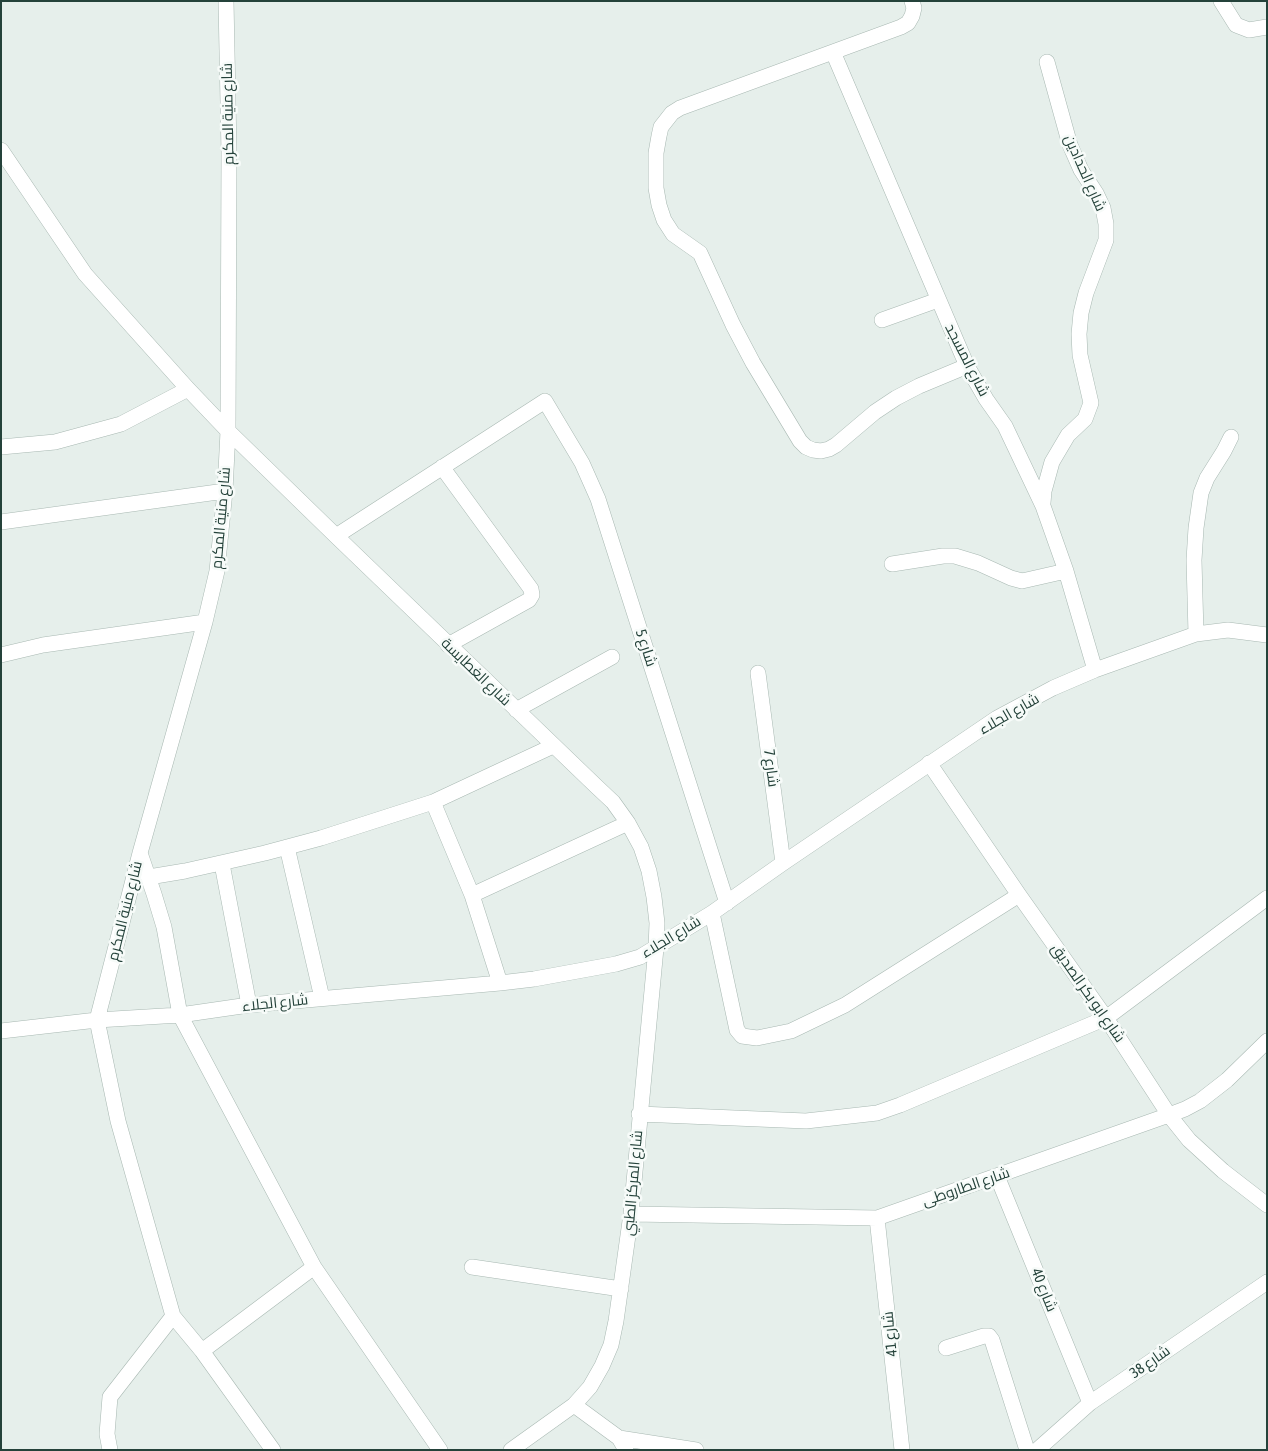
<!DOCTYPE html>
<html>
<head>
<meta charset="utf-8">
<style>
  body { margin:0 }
  #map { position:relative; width:1268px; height:1451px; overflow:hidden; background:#e6efeb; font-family:"Asap Condensed",sans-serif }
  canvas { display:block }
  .frame { position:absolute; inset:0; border:2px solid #24423a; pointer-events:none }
</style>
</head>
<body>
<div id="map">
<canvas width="1268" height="1451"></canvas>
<div class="frame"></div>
</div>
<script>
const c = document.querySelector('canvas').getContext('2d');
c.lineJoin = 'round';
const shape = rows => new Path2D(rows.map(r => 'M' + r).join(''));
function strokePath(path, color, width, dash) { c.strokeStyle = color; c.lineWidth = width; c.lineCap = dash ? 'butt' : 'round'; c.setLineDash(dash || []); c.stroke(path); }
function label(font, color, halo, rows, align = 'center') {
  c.font = font + ' "Asap Condensed",Cairo,sans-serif'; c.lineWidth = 5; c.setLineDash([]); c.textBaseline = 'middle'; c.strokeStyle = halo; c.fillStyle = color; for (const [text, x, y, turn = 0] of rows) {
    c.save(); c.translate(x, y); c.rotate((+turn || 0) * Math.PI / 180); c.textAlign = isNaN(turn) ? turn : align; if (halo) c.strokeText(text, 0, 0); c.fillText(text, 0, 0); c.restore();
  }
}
const minor = shape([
  [226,1,229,153,228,431,225,491,217,571,205,622,140,853,97,1020,118,1121,173,1316,202,1351,273,1450],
  [912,1,914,8,912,16,908,23,901,27,680,108,672,113,661,127,659,136,656,153,656,188,659,205,664,220,673,234,700,253,733,325,753,363,800,441,806,447,813,450,821,451,829,449,836,445,875,412,896,398,919,386,967,366],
  [1221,1,1236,25,1249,30,1267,27],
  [833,52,967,366,986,399,1005,426,1043,506,1066,571,1095,670],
  [1,150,85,274,188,389,228,431,336,536,597,787,613,802,628,823,641,847,649,871,654,897,657,923,656,948,631,1214,616,1321,611,1345,602,1366,590,1387,574,1405,511,1450],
  [882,320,938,300],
  [1,447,55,442,121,424,188,389],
  [442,467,531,589,532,595,529,600,448,645],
  [1043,503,1044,491,1052,462,1068,435,1085,419,1091,403,1080,355,1079,334,1081,313,1086,293,1106,240,1106,224,1103,208,1096,193,1081,170,1070,145,1047,62],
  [1,522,225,491],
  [336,536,545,401,582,463,598,499,727,903],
  [892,564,943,556,955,556,978,563,1011,578,1022,581,1066,571],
  [1196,634,1194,560,1196,528,1201,493,1207,478,1224,451,1231,437],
  [1,655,43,645,205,622],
  [758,673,783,863],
  [516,710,612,657],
  [929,763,1019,895,1106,1018,1169,1115,1189,1140,1223,1171,1267,1205],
  [433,802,472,895,500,983],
  [287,847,322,998],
  [140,853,154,894,164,927,180,1015,314,1267,440,1450],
  [222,864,249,1005],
  [149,877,185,871,265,853,321,838,433,802,553,746],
  [472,895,628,823],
  [712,913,737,1030,742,1036,757,1038,791,1031,845,1005,1019,895],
  [1,1031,97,1020,180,1015,249,1005,500,983,534,979,616,964,640,957,712,913,783,863,997,718,1053,688,1095,670,1196,634,1228,630,1267,635],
  [639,1114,806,1121,877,1113,900,1105,1106,1018,1267,898],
  [997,1176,1090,1403],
  [631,1214,877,1218,1169,1115,1185,1109,1200,1101,1227,1080,1267,1041],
  [877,1218,902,1450],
  [472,1267,621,1289],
  [946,1348,984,1336,989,1336,992,1340,1027,1450],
  [202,1351,314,1267],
  [574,1405,619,1438,626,1450],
  [619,1438,696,1450],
  [110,1450,107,1434,110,1397,173,1316],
  [1037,1450,1090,1403,1267,1282]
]);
strokePath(minor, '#a8b8b2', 16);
strokePath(minor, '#fff', 15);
label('15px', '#24423a', '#f7fbf9', [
  ["شارع منية المكرم",228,114,-91],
  ["شارع الحدادين",1085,173,66],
  ["شارع المسجد",967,360,63],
  ["شارع منية المكرم",221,518,-85],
  ["شارع 5",646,648,72],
  ["شارع الغطايسة",476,672,44],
  ["شارع الجلاء",1009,714,-30],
  ["شارع 7",771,768,83],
  ["شارع منية المكرم",125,911,-76],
  ["شارع الجلاء",671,937,-31],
  ["شارع ابو بكر الصديق",1088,993,55],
  ["شارع الجلاء",275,1003,-6],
  ["شارع المركز الطبي",633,1183,-85],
  ["شارع الطاروطى",966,1187,-19],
  ["شارع 40",1044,1290,68],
  ["شارع 41",890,1334,-96],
  ["شارع 38",1150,1362,-35]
]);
</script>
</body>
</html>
